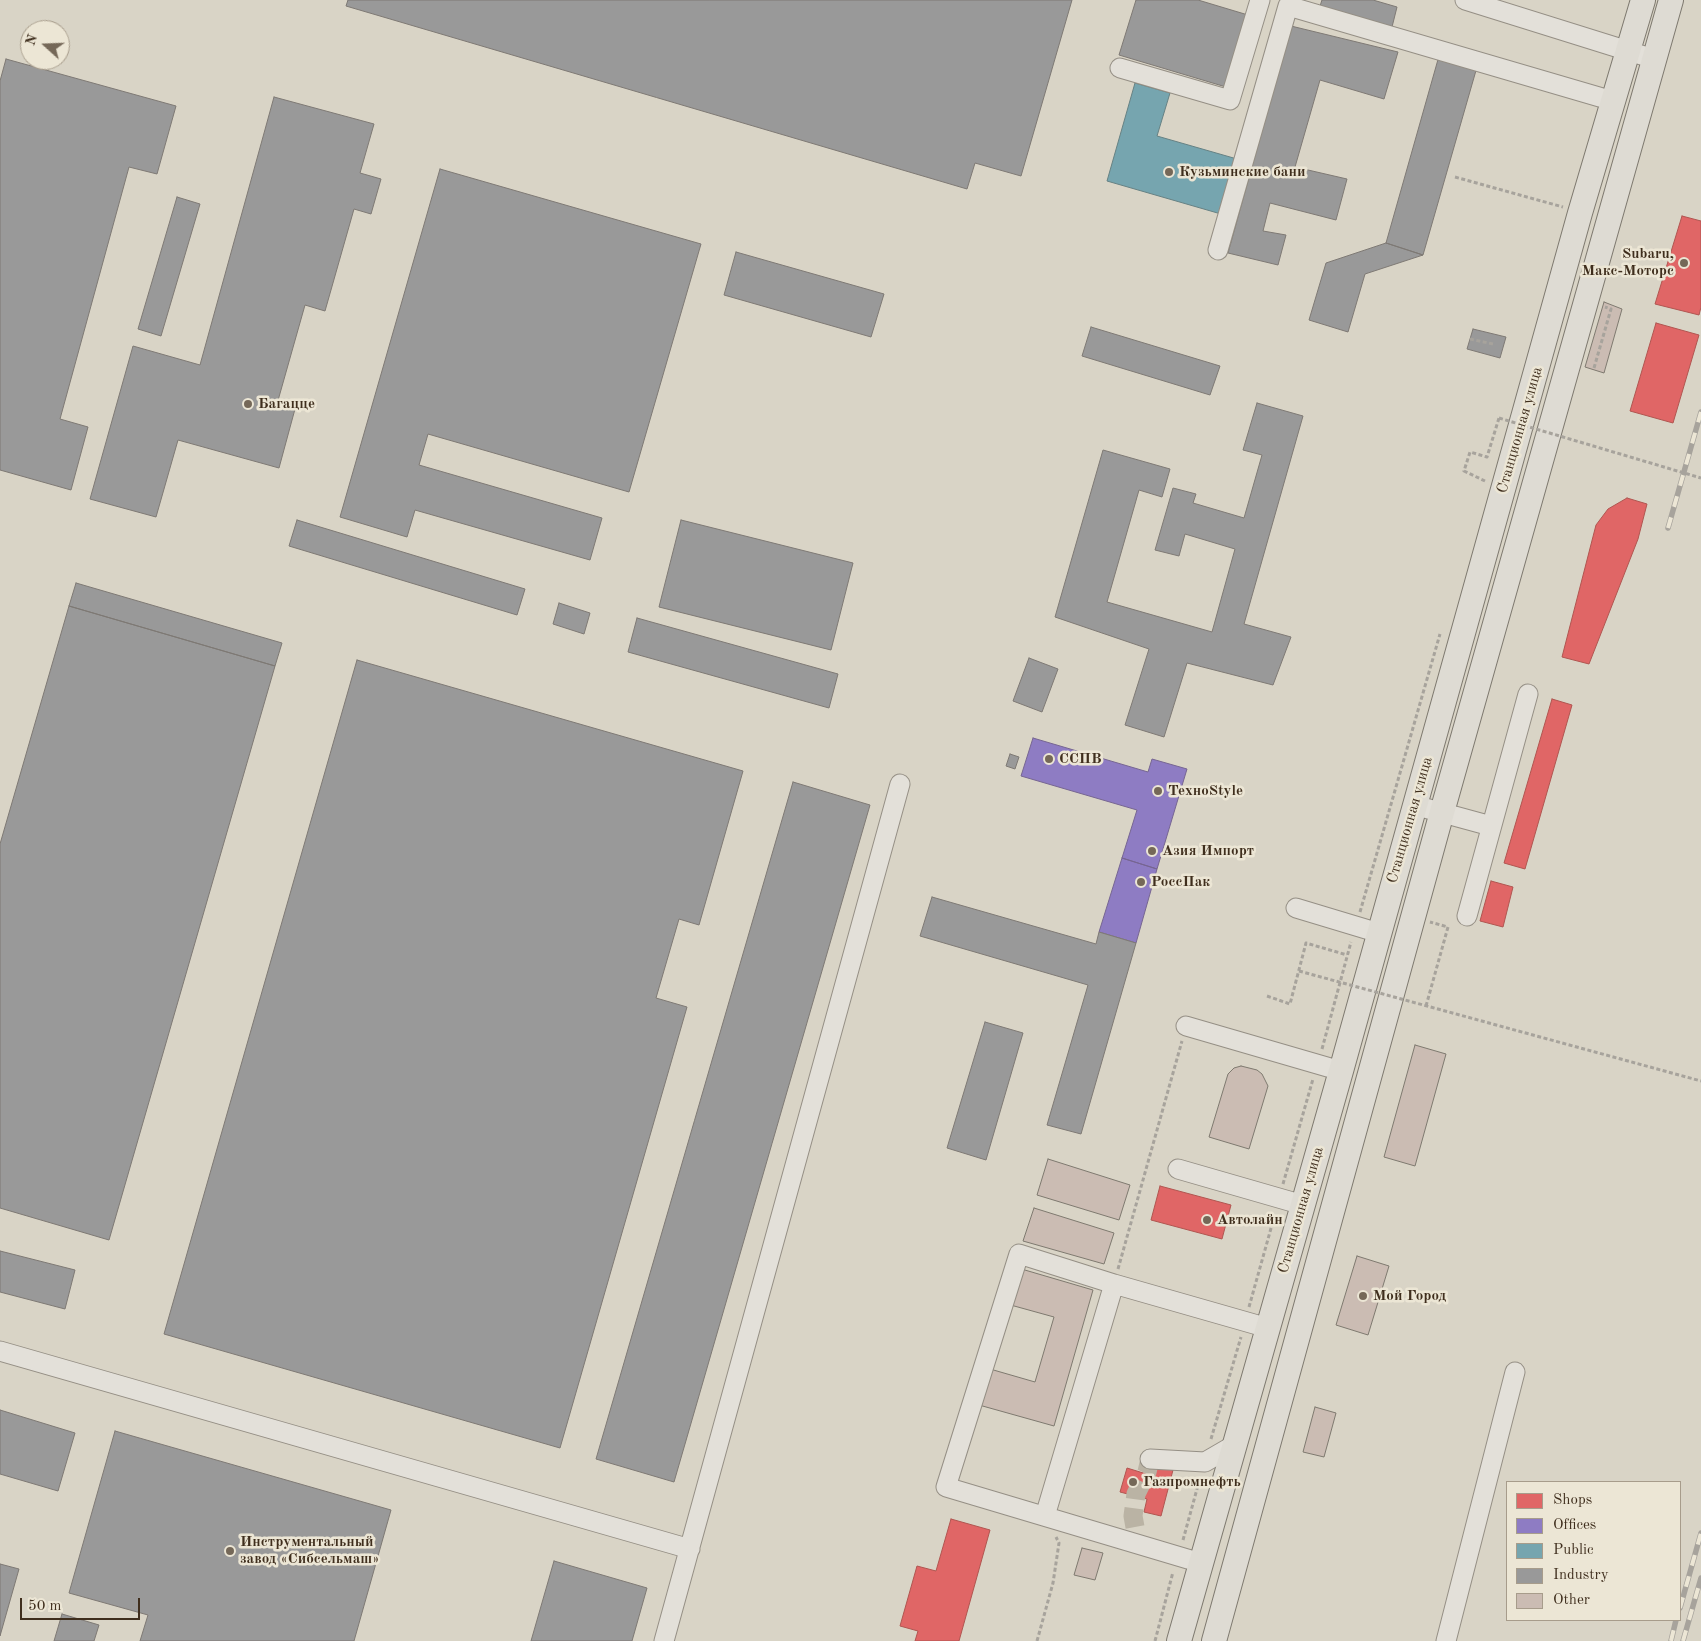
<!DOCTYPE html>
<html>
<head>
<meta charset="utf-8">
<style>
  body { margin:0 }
  #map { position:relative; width:1701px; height:1641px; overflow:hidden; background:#d9d4c6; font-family:"Old Standard TT",serif }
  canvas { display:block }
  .legend { position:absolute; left:1506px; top:1481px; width:175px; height:140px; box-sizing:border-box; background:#ece6d5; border:1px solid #a79c8b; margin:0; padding:6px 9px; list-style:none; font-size:15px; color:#3f2e1d }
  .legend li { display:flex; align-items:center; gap:10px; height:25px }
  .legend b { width:25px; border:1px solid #a79c8b }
  .north { position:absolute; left:20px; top:20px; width:50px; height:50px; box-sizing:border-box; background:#ece6d5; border:1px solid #a79c8b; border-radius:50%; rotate:290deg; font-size:14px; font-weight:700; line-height:20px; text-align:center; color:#3f2e1d }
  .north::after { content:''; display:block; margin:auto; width:18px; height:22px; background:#756858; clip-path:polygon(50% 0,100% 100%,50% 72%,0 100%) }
  .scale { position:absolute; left:20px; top:1598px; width:120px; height:22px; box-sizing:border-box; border:2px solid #3f2e1d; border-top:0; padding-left:6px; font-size:15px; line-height:18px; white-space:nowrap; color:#3f2e1d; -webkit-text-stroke:4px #ece6d5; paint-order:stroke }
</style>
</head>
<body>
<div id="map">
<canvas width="1701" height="1641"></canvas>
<ul class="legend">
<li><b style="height:14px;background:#e06666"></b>Shops</li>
<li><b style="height:14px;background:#8e7cc3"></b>Offices</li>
<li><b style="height:14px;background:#76a5af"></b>Public</li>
<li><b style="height:14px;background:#999"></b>Industry</li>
<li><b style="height:14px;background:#cbbcb3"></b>Other</li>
</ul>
<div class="north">N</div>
<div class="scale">50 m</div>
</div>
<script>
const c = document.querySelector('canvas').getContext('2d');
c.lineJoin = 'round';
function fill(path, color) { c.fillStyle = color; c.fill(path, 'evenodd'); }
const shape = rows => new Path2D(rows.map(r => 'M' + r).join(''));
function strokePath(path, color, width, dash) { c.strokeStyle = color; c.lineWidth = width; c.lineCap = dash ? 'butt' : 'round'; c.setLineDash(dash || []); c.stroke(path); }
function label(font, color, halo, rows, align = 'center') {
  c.font = font + ' "Old Standard TT",serif'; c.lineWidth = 5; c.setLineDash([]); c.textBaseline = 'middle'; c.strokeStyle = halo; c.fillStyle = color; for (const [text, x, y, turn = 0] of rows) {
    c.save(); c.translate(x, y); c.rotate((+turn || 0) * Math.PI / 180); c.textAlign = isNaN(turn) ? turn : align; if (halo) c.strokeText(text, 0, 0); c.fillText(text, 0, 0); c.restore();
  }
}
const shops = shape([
  [1682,216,1701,221,1701,307,1699,315,1655,304,1682,216],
  [1656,323,1699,335,1673,423,1630,411,1656,323],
  [1627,498,1647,504,1638,539,1589,664,1562,657,1596,525,1608,509,1627,498],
  [1552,699,1572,705,1525,869,1504,863,1552,699],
  [1491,881,1513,887,1503,927,1480,921,1491,881],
  [1160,1186,1231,1205,1222,1239,1151,1220,1160,1186],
  [1156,1466,1173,1470,1161,1516,1144,1512,1147,1499,1120,1492,1127,1468,1153,1476,1156,1466],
  [951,1519,990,1530,959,1641,915,1641,918,1631,900,1626,917,1566,936,1571,951,1519]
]);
fill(shops, '#e06666');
strokePath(shops, '#b05550', 1);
const offices = shape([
  [1033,738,1148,772,1152,759,1187,769,1157,869,1122,858,1137,810,1021,776,1033,738],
  [1122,858,1157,869,1136,943,1099,932,1122,858]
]);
fill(offices, '#8e7cc3');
strokePath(offices, '#766591', 1);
const public = shape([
  [1135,83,1170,93,1157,136,1237,159,1221,214,1107,181,1135,83]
]);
fill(public, '#76a5af');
strokePath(public, '#668183', 1);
const industry = shape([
  [348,0,1072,0,1021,176,975,163,967,189,346,6,348,0],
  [1136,0,1198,0,1248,15,1226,87,1119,55,1136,0],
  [1322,0,1373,0,1397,7,1392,27,1320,6,1322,0],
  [1291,26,1398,52,1384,99,1320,80,1295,167,1347,179,1336,220,1270,203,1263,231,1286,235,1278,265,1228,253,1291,26],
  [1439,56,1477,67,1423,255,1386,243,1439,56],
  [6,59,176,106,157,174,129,167,60,419,88,427,71,490,0,470,0,81,6,59],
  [274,97,374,124,360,173,381,179,371,214,354,209,325,311,305,305,277,404,295,409,279,468,178,440,156,517,90,499,133,346,200,365,274,97],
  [440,169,701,244,629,492,428,434,419,465,602,518,590,560,415,510,407,537,340,517,440,169],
  [177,197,200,204,161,336,138,329,177,197],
  [1386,243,1423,255,1365,274,1348,332,1309,320,1326,263,1386,243],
  [736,252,884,294,871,337,724,295,736,252],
  [1091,327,1220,366,1210,395,1082,356,1091,327],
  [1473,329,1506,337,1500,358,1467,349,1473,329],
  [1257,403,1303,416,1244,624,1291,637,1273,685,1187,663,1164,737,1125,725,1149,649,1055,617,1103,450,1170,469,1162,497,1139,490,1107,602,1212,632,1235,549,1185,534,1179,556,1155,550,1173,488,1196,494,1193,503,1244,518,1262,455,1243,450,1257,403],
  [297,520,525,589,517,615,289,546,297,520],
  [681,520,853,563,831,650,659,607,681,520],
  [76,583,282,643,275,666,69,606,76,583],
  [559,603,590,613,584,634,553,624,559,603],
  [69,606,275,666,109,1240,0,1208,0,844,69,606],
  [637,618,838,674,829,708,628,652,637,618],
  [1029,658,1058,669,1042,712,1013,701,1029,658],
  [357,660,743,771,699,925,679,919,656,998,687,1007,560,1448,164,1334,357,660],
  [1010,754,1019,757,1015,769,1006,766,1010,754],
  [793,782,870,805,674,1482,596,1459,793,782],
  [932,897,1096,944,1099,932,1136,943,1081,1134,1047,1125,1088,985,920,936,932,897],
  [985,1022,1023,1033,986,1160,947,1148,985,1022],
  [0,1251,75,1270,65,1309,0,1292,0,1251],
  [0,1410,75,1433,58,1491,0,1474,0,1410],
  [115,1431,391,1510,354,1641,140,1641,148,1615,69,1593,115,1431],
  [554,1561,647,1588,632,1641,531,1641,554,1561],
  [0,1564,19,1569,0,1636,0,1564],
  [62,1614,99,1625,94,1641,54,1641,62,1614]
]);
fill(industry, '#999');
strokePath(industry, '#7e7974', 1);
const building = shape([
  [1604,302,1622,309,1604,373,1585,367,1604,302],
  [1415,1045,1446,1054,1415,1166,1384,1157,1415,1045],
  [1241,1066,1257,1070,1262,1074,1268,1086,1249,1149,1209,1137,1228,1074,1234,1068,1241,1066],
  [1048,1159,1130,1185,1119,1220,1037,1195,1048,1159],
  [1034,1208,1114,1233,1104,1264,1023,1241,1034,1208],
  [1357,1256,1389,1266,1368,1335,1336,1325,1357,1256],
  [1018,1268,1093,1290,1054,1426,979,1405,990,1369,1035,1382,1054,1317,1007,1304,1018,1268],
  [1315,1407,1336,1413,1324,1457,1303,1452,1315,1407],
  [1082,1548,1103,1553,1095,1580,1074,1575,1082,1548]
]);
fill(building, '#cbbcb3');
strokePath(building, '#7e796f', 1);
strokePath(shape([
  [1135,1527,1133,1516,1136,1494,1147,1472,1150,1459]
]), '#bab3a4', 19, [19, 9]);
const minor = shape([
  [1465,0,1654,59],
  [1120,68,1230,100,1260,0],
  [1218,250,1288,6,1613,101],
  [1414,805,1491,826],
  [1296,908,1379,933],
  [1467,916,1528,694],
  [1186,1026,1341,1071],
  [1178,1169,1303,1205],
  [0,1351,690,1549],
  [1150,1459,1205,1462,1236,1444],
  [1045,1516,1114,1284],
  [1201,1563,946,1487,1019,1254,1114,1284,1268,1328],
  [664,1641,900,784],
  [1446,1641,1515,1372]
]);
const major = shape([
  [1179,1641,1341,1071,1580,213,1643,0],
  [1214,1641,1442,812,1671,0]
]);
strokePath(minor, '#958f85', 21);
strokePath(major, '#7e796f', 26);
strokePath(shape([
  [1455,177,1563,207],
  [1470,339,1493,344],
  [1594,368,1611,309,1605,307],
  [1485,481,1464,471,1470,452,1487,457,1499,418],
  [1360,912,1440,634],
  [1267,996,1290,1004,1306,943,1347,955],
  [1426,1006,1448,927,1430,922],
  [1322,1049,1351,942],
  [1283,1184,1313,1079],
  [1118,1269,1182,1041],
  [1249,1307,1275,1214],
  [1211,1439,1241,1337],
  [1183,1540,1200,1478],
  [1037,1641,1053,1583,1059,1543,1056,1537],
  [1155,1641,1173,1572]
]), '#a7a39c', 3, [4, 2.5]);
strokePath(minor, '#e3e0d9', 19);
strokePath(major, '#dedbd3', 24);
const rail = shape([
  [1668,528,1701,412],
  [1680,1608,1701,1533],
  [1671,1641,1676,1620],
  [1683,1641,1701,1578]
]);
strokePath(rail, '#a7a39c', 5.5);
strokePath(rail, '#ece6d5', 4, [11]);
strokePath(shape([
  [1499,418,1701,478],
  [1299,971,1701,1081]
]), '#a7a39c', 3, [4, 2.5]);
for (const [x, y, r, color] of [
  [1169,172,5,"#756858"],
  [1684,263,5,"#756858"],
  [248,404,5,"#756858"],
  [1049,759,5,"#756858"],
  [1158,791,5,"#756858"],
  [1152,851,5,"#756858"],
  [1141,882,5,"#756858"],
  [1207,1220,5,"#756858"],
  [1363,1296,5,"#756858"],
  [1133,1482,5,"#756858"],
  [230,1551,5,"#756858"]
]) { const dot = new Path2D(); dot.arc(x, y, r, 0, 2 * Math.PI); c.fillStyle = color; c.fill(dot); strokePath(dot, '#ece6d5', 2); }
label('bold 15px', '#3f2e1d', '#ece6d5', [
  ["Кузьминские бани",1179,172],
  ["Subaru,",1674,254,"right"],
  ["Макс-Моторс",1674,271,"right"],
  ["Багацце",258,404],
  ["ССПВ",1059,759],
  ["ТехноStyle",1168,791],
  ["Азия Импорт",1162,851],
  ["РоссПак",1151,882],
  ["Автолайн",1217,1220],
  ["Мой Город",1373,1296],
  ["Газпромнефть",1143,1482],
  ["Инструментальный",240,1542],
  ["завод «Сибсельмаш»",240,1559]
], 'left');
label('15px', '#3f2e1d', '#ece6d5', [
  ["Станционная улица",1520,430,-74],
  ["Станционная улица",1410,820,-74],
  ["Станционная улица",1301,1210,-74]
]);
</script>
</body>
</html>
